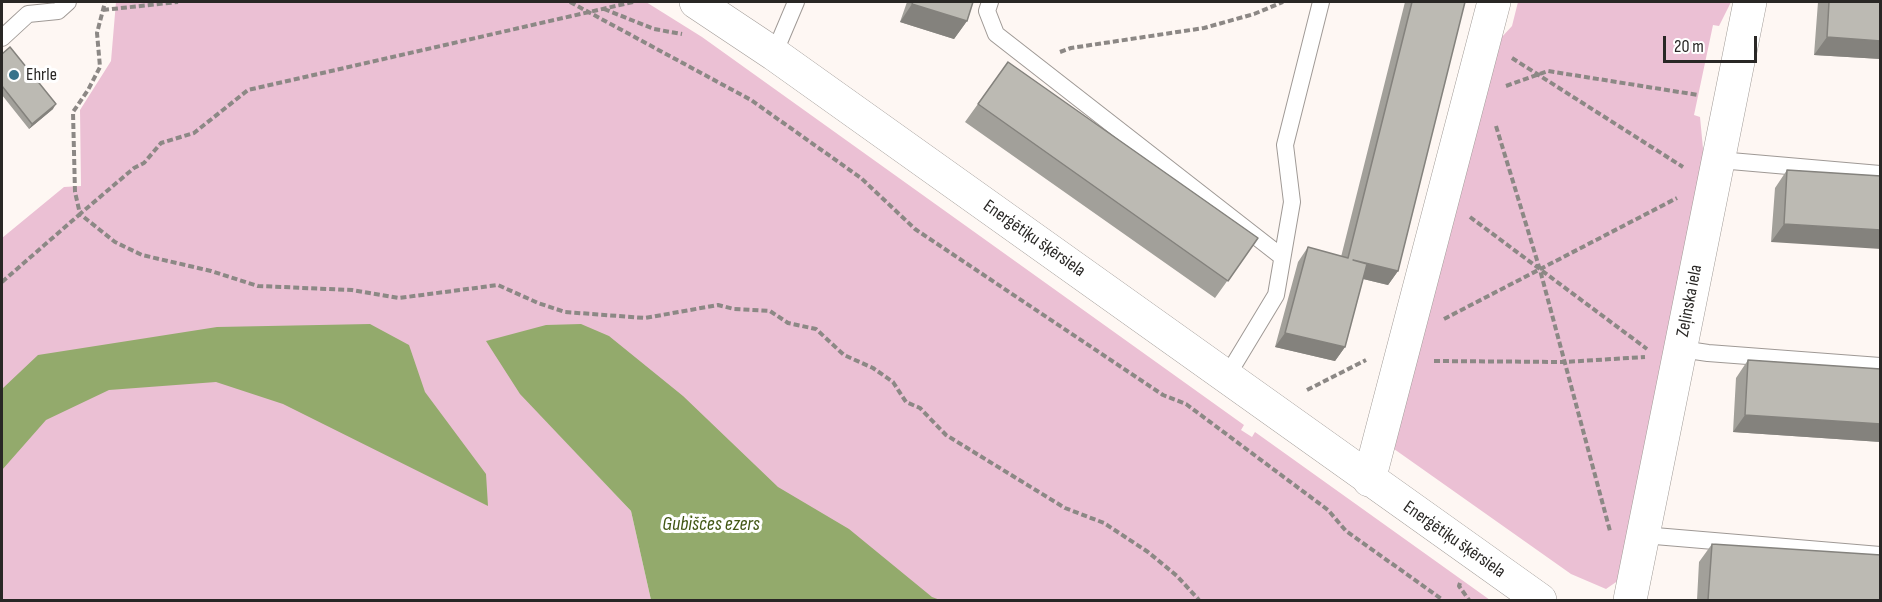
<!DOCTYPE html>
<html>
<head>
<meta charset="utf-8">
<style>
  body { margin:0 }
  #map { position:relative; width:1882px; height:602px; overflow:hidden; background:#fef7f3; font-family:"Sofia Sans Condensed",sans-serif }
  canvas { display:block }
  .frame { position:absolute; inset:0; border:3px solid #292725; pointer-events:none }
  .scale { position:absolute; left:1663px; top:36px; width:94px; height:27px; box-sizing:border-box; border:3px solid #292725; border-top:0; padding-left:8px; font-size:18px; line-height:21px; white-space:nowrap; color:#292725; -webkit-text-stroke:4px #fff; paint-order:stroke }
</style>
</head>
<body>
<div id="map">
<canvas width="1882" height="602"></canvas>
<div class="frame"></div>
<div class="scale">20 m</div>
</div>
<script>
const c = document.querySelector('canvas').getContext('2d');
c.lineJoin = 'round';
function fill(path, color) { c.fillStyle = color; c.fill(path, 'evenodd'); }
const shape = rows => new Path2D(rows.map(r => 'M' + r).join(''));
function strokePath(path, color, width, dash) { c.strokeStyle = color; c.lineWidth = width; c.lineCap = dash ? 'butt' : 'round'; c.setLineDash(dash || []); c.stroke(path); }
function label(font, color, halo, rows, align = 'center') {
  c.font = font + ' "Sofia Sans Condensed",sans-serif'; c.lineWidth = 6; c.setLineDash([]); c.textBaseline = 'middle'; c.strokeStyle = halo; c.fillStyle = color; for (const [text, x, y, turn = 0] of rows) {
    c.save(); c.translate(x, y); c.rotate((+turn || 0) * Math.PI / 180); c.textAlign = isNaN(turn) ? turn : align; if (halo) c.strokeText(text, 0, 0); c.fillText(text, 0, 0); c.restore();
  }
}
fill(shape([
  [116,2,646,2,702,37,1244,425,1241,430,1252,437,1255,432,1490,600,821,600,521,394,631,511,651,600,2,600,2,238,64,187,81,186,80,110,111,61],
  [1518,2,1731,2,1719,26,1713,25,1694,115,1700,117,1704,159,1619,580,1606,589,1571,574,1387,444,1489,51,1512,26]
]), '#ebc0d4');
fill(shape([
  [370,324,409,345,425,392,486,474,488,506,283,404,216,382,109,390,46,420,2,470,2,389,38,355,217,327],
  [581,324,609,336,683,396,778,487,849,529,932,597,940,600,651,600,631,511,520,394,486,341,546,325]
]), '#93aa6c');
const lane = shape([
  [990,2,987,11,996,34,1282,257],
  [2,38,28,14,58,11,68,2],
  [774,54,796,2],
  [1719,160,1880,174],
  [1681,349,1708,353,1880,366],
  [1227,376,1276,295,1292,202,1285,145,1321,2],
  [1643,535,1880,555]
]);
const street = shape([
  [696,2,774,54,1540,600],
  [1369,480,1494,2],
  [1630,600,1750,2]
]);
strokePath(lane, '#9f9995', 18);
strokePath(street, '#9f9995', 34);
strokePath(shape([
  [570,2,751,100,861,178,915,229,1163,395,1186,404,1328,510,1346,531,1443,600],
  [633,2,248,90,194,133,161,143,144,163,134,168,80,214,115,242,142,255,211,271,258,286,352,290,399,298,498,285,538,303,565,312,645,318,718,305,734,309,770,311,788,323,816,329,844,355,873,368,893,382,906,402,920,408,946,435,1065,508,1104,523,1148,552,1177,576,1199,600],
  [604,9,654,29,682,34],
  [103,10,178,2],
  [1060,52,1071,48,1204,28,1254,14,1283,2],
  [1512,58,1683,167],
  [1506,86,1548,71,1698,95],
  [1496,126,1540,270,1610,531],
  [1470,217,1647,349],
  [2,282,80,214,75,192,73,112,88,90,100,67,97,33,105,2],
  [1444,319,1677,198],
  [1434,361,1564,362,1645,357],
  [1307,390,1366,360],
  [1460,583,1459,586,1469,600]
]), '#8c8885', 4, [6, 3]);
strokePath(lane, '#fff', 16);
strokePath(street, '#fff', 33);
fill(shape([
  [907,2,973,2,967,21,954,39,900,22],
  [1405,2,1465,2,1398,271,1388,285,1363,279,1345,347,1335,361,1275,347,1298,262,1308,247,1341,257],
  [1818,2,1881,2,1881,59,1814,55],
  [2,54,53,109,29,129,2,95],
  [1008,62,1258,238,1215,298,965,122],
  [1787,170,1881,176,1771,242,1775,188],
  [1748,360,1881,369,1881,442,1733,432,1736,378],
  [1712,544,1881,600,1697,600,1699,562]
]), '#a2a09a');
fill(shape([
  [912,4,967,21,954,39,900,22],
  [1827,37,1881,41,1881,59,1814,55],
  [56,104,53,109,29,129,32,124],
  [1784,224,1881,230,1881,249,1771,242],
  [1353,260,1398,271,1388,285,1343,274],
  [1285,333,1345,347,1335,361,1275,347],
  [1745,415,1881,424,1881,442,1733,432]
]), '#84827d');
const building = shape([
  [913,2,973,2,967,21,912,4,913,2],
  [1412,2,1465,2,1398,271,1353,260,1367,264,1345,347,1285,333,1308,247,1348,258,1412,2],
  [1829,2,1881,2,1881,41,1827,37,1829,2],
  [10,47,56,104,32,124,2,86,2,54,10,47],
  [1008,62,1258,238,1228,281,978,104,1008,62],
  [1787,170,1881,176,1881,230,1784,224,1787,170],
  [1748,360,1881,369,1881,424,1745,415,1748,360],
  [1712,544,1881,555,1881,600,1708,600,1712,544]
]);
fill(building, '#bcbab3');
strokePath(building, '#84827d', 1.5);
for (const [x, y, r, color] of [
  [14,75,6,"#37728a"]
]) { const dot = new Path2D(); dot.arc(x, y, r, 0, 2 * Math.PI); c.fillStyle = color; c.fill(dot); strokePath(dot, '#fff', 2); }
label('18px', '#292725', '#fff', [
  ["Ehrle",26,75]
], 'left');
label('18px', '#292725', '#fff', [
  ["Enerģētiķu šķērsiela",1034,239,35],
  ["Zeļinska iela",1690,301,-79],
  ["Enerģētiķu šķērsiela",1454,540,35]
]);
label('italic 20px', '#425714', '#fff', [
  ["Gubiščes ezers",711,525]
]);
</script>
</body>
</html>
